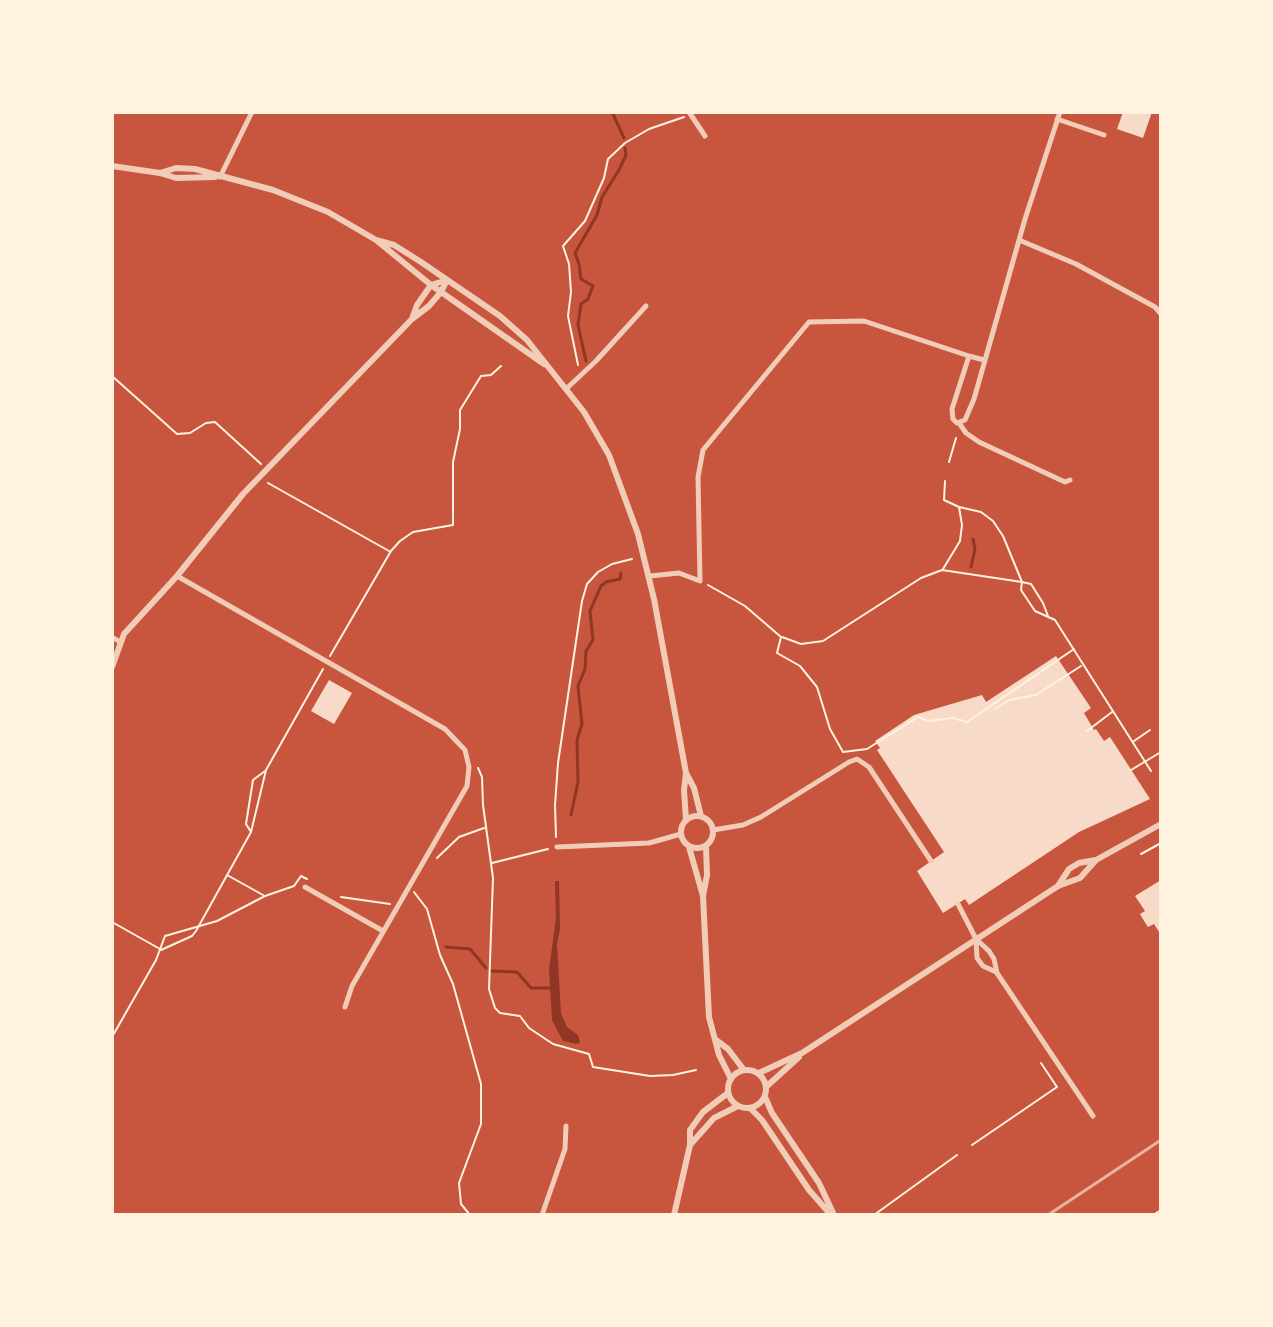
<!DOCTYPE html>
<html>
<head>
<meta charset="utf-8">
<style>
  body { margin:0 }
  #map { position:relative; width:1273px; height:1327px; overflow:hidden; background:#c8553d; font-family:"PT Sans Narrow",sans-serif }
  canvas { display:block }
  .frame { position:absolute; inset:0; border:114px solid #fff3e0; pointer-events:none }
</style>
</head>
<body>
<div id="map">
<canvas width="1273" height="1327"></canvas>
<div class="frame"></div>
</div>
<script>
const c = document.querySelector('canvas').getContext('2d');
c.lineJoin = 'round';
function fill(path, color) { c.fillStyle = color; c.fill(path, 'evenodd'); }
const shape = rows => new Path2D(rows.map(r => 'M' + r).join(''));
function strokePath(path, color, width, dash) { c.strokeStyle = color; c.lineWidth = width; c.lineCap = dash ? 'butt' : 'round'; c.setLineDash(dash || []); c.stroke(path); }
fill(shape([
  [555,881,559,881,560,929,557,944,561,1013,567,1027,578,1035,580,1042,577,1044,563,1041,552,1020,549,970,556,918]
]), '#8f3625');
strokePath(shape([
  [612,112,624,138],
  [586,361,578,325,581,304,588,299,593,286,581,279,579,264,575,253,597,215,602,197,619,170,626,155,625,148],
  [971,567,975,549,973,539],
  [571,815,578,782,577,740,582,724,578,686,585,669,586,651,593,640,590,611,601,586,606,582,620,579,621,573],
  [446,947,470,949,486,968],
  [492,971,517,972,531,988,553,988]
]), '#8f3625', 3);
fill(shape([
  [1123,112,1152,112,1143,138,1117,129],
  [1056,656,1091,708,1084,713,1094,730,1096,729,1104,741,1110,737,1150,799,1079,832,969,905,965,899,943,913,917,871,944,852,877,750,880,748,875,741,914,715,982,695,986,702],
  [329,680,352,693,334,724,311,711],
  [1161,880,1161,935,1154,924,1148,927,1144,921,1140,914,1145,911,1135,896]
]), '#f7dbc8');
strokePath(shape([
  [578,365,568,316,571,292,569,264,563,246,585,221,604,178,608,159,625,143,649,129,684,117],
  [112,376,177,434,190,433,206,423,215,422,261,464],
  [949,462,956,438],
  [268,483,389,551],
  [959,507,981,512,993,521,1003,536,1022,582,1031,584,1043,603,1048,616],
  [943,569,960,541,962,525,959,507,944,500,945,481],
  [708,585,745,606,781,637,777,653,800,666,817,687,830,729,843,752,867,749,918,717,928,721,953,718,967,722,1074,649],
  [782,637,801,644,823,641,921,578,942,570,1022,582,1021,590,1035,611,1055,620,1151,771],
  [330,656,391,551,400,541,413,532,453,525,453,462,460,429,460,410,481,376,491,375,501,366],
  [995,709,1009,700,1036,695,1081,666],
  [1087,731,1112,712],
  [1134,741,1150,730],
  [478,768,482,777,483,805,493,878,489,989,495,1008,500,1013,520,1016,529,1028,553,1044,589,1054,593,1067,650,1076,673,1075,696,1070],
  [1131,770,1161,752],
  [251,832,246,824,253,780,265,771],
  [556,837,555,805,558,763,582,601,587,584,598,572,612,564,632,559],
  [1141,854,1161,843],
  [437,858,459,837,484,828],
  [492,863,548,849],
  [227,875,263,895],
  [414,892,427,909,440,955,453,984,481,1084,481,1124,459,1183,461,1204,470,1215],
  [341,897,390,904],
  [112,922,160,949],
  [161,950,192,936,196,931,251,832,266,770,323,669],
  [112,1037,156,960,165,936,217,921,265,896,294,886,301,876,307,879],
  [972,1145,1057,1087,1041,1063],
  [874,1215,957,1155],
  [1153,1215,1161,1210]
]), '#fff3e0', 2);
strokePath(shape([
  [689,112,705,136],
  [1057,119,1104,135],
  [220,177,252,112],
  [1019,240,1076,264,1155,307,1161,314],
  [984,360,969,356,952,409,953,419,957,423,965,420,974,399,1025,219,1060,112],
  [566,389,596,361,646,306],
  [959,423,966,433,979,442,1065,482,1070,480],
  [177,576,445,729,465,750,469,767,467,786,352,986,345,1007],
  [650,576,679,573,700,581,698,477,703,450,809,322,864,321,969,356],
  [112,637,120,642],
  [713,830,743,825,761,817,849,762,857,759,869,767,931,861],
  [557,847,649,843,681,834],
  [305,887,383,931],
  [958,904,976,939,977,958,983,966,996,972],
  [976,939,989,951,994,959,997,973,1093,1116],
  [542,1215,565,1149,566,1126]
]), '#f1ccb7', 5);
strokePath(shape([
  [112,166,160,173,176,178,215,177],
  [160,173,176,168,195,169,273,190,328,212,376,240,431,285,544,364],
  [376,240,394,245,421,262,500,316,527,340,584,412,609,455,638,534,654,599,686,773,684,790,686,820],
  [412,319,417,305,431,285,447,280],
  [112,667,124,634,177,576,243,494,412,319,429,306,441,292,447,280],
  [686,773,694,788,701,816],
  '681 832a16 16 0 1 1 32 0a16 16 0 1 1-32 0Z',
  [689,847,703,896,709,1017,719,1055,731,1079],
  [1058,886,1069,869,1079,863,1096,860,1161,824],
  [703,896,707,875,706,846],
  [716,1040,728,1049,744,1070],
  '728 1089a19 19 0 1 1 38 0a19 19 0 1 1-38 0Z',
  [759,1073,802,1053,1058,886,1080,878,1096,860],
  [766,1087,799,1057],
  [765,1097,772,1113,819,1183,834,1215],
  [750,1108,762,1120,809,1190,831,1215],
  [690,1145,714,1118,738,1106],
  [674,1215,690,1145,690,1130,703,1112,728,1093]
]), '#f1ccb7', 6);
strokePath(shape([
  [1048,1215,1161,1140]
]), '#e9b49f', 3);
</script>
</body>
</html>
